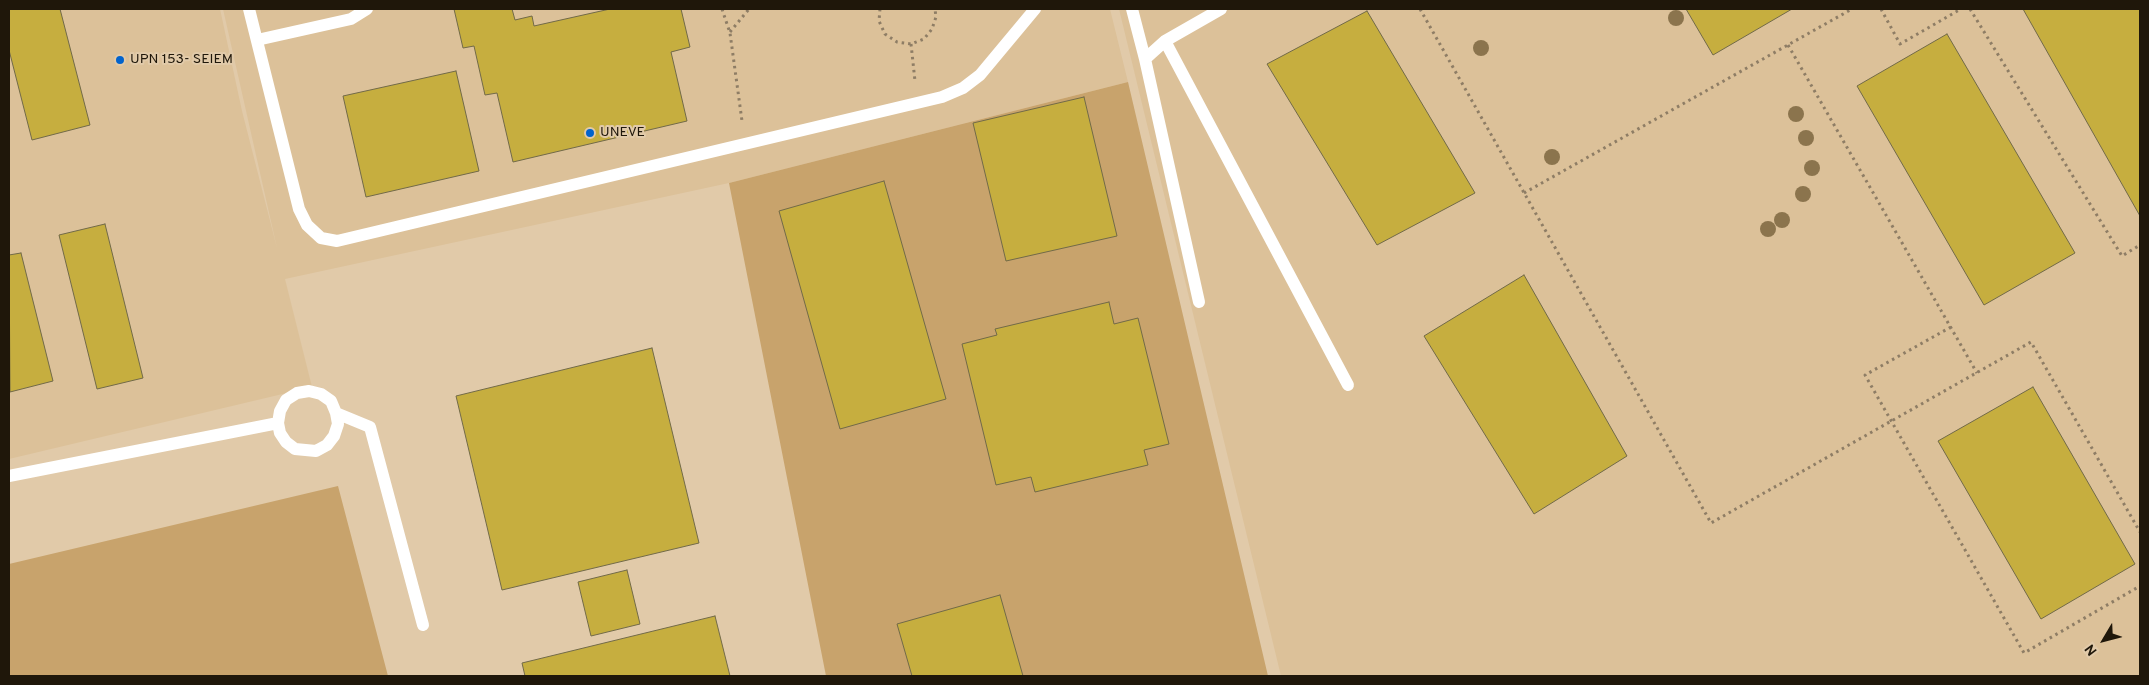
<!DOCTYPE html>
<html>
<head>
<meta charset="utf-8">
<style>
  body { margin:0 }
  #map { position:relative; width:2149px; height:685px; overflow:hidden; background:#e1caa9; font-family:Overpass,sans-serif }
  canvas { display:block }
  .frame { position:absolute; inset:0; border:10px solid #1f170a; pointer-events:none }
  .north { position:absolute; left:2079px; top:615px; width:50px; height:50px; -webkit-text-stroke:4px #e1caa9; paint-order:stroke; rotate:233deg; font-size:14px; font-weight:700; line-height:20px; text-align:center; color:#1f170a }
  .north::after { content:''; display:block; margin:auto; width:18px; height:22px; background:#1f170a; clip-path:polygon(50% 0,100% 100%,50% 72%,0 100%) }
</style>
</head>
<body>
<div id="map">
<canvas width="2149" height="685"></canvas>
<div class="frame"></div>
<div class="north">N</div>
</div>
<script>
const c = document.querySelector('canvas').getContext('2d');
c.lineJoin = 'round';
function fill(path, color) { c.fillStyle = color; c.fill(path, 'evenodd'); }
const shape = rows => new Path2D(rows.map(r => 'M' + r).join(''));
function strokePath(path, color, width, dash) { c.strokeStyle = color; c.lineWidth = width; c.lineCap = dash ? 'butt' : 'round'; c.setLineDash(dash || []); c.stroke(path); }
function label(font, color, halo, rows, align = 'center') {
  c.font = font + ' Overpass,sans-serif'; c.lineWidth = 4; c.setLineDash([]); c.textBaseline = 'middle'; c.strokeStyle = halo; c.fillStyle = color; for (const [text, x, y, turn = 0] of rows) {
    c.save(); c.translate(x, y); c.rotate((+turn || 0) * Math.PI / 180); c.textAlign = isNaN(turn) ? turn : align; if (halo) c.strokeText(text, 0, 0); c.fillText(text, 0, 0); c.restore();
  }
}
fill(shape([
  [9,9,220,9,242,111,277,248,223,9,1110,9,1128,82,729,183,285,279,312,387,9,459],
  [1119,9,2140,9,2140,676,1281,676]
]), '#dcc199');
fill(shape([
  [1128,82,1268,676,826,676,729,183],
  [338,486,388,676,9,676,9,564]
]), '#c8a36c');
const building = shape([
  [9,9,60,9,90,125,32,140,9,50,9,9],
  [454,9,512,9,515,20,532,16,534,26,610,9,681,9,690,47,671,52,687,121,513,162,497,93,485,95,474,46,463,48,454,9],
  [1686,9,1792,9,1713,55,1686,9],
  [2023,9,2140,9,2140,216,2023,9],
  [1367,11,1475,193,1377,245,1267,64,1367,11],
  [1947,34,2075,253,1984,305,1857,86,1947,34],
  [456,71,479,171,366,197,343,96,456,71],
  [1084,97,1117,236,1006,261,973,123,1084,97],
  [884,181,946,399,840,429,779,211,884,181],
  [105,224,143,378,97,389,59,235,105,224],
  [21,253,53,381,10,392,9,255,21,253],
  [1524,275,1627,456,1534,514,1424,336,1524,275],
  [1109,302,1114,324,1138,318,1169,444,1144,450,1148,465,1035,492,1031,477,996,485,962,344,997,335,995,329,1109,302],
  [652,348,699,543,502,590,456,396,652,348],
  [2033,387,2135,564,2041,619,1938,441,2033,387],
  [627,570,640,624,591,636,578,582,627,570],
  [1000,595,1023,676,912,676,897,624,1000,595],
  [715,616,730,676,525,676,522,663,715,616]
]);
fill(building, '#c6ae3f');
strokePath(building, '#726a48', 1);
strokePath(shape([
  [722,9,730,33,742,121],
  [880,9,879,21,885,34,897,42,911,44,924,39,932,29,936,17,935,9],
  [1420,9,1711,523,2031,342,2140,532],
  [1881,9,1900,44,1961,9],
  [1970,9,2122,256,2140,245],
  [730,32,749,9],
  [911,44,915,81],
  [1788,45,1977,373],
  [1524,193,1852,9],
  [1951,327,1865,375,2024,653,2140,586]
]), '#8e7d65', 3, [2.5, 4]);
strokePath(shape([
  [249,9,299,209,307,225,321,238,337,241,942,97,963,88,980,75,1035,9],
  [1132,9,1145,59,1165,41,1221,9],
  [257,40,351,19,367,9],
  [1165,41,1348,385],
  [1145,59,1199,302],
  [336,413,338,424,334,436,327,445,316,451,295,449,286,442,280,433,278,423,280,411,286,400,297,393,309,391,321,394,331,401,336,413,370,427,423,625],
  [9,476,278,423]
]), '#fff', 12);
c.fillStyle = '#8b744d';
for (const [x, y] of [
  [1676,18],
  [1481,48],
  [1796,114],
  [1806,138],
  [1552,157],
  [1812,168],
  [1803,194],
  [1782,220],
  [1768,229]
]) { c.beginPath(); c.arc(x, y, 8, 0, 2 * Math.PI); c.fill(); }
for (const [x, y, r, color] of [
  [120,60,5,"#0263cc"],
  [590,133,5,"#0263cc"]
]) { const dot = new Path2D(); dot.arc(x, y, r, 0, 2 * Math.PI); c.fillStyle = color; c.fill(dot); strokePath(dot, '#e1caa9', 2); }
label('14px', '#1f170a', '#e1caa9', [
  ["UPN 153- SEIEM",130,60],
  ["UNEVE",600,133]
], 'left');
</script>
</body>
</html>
